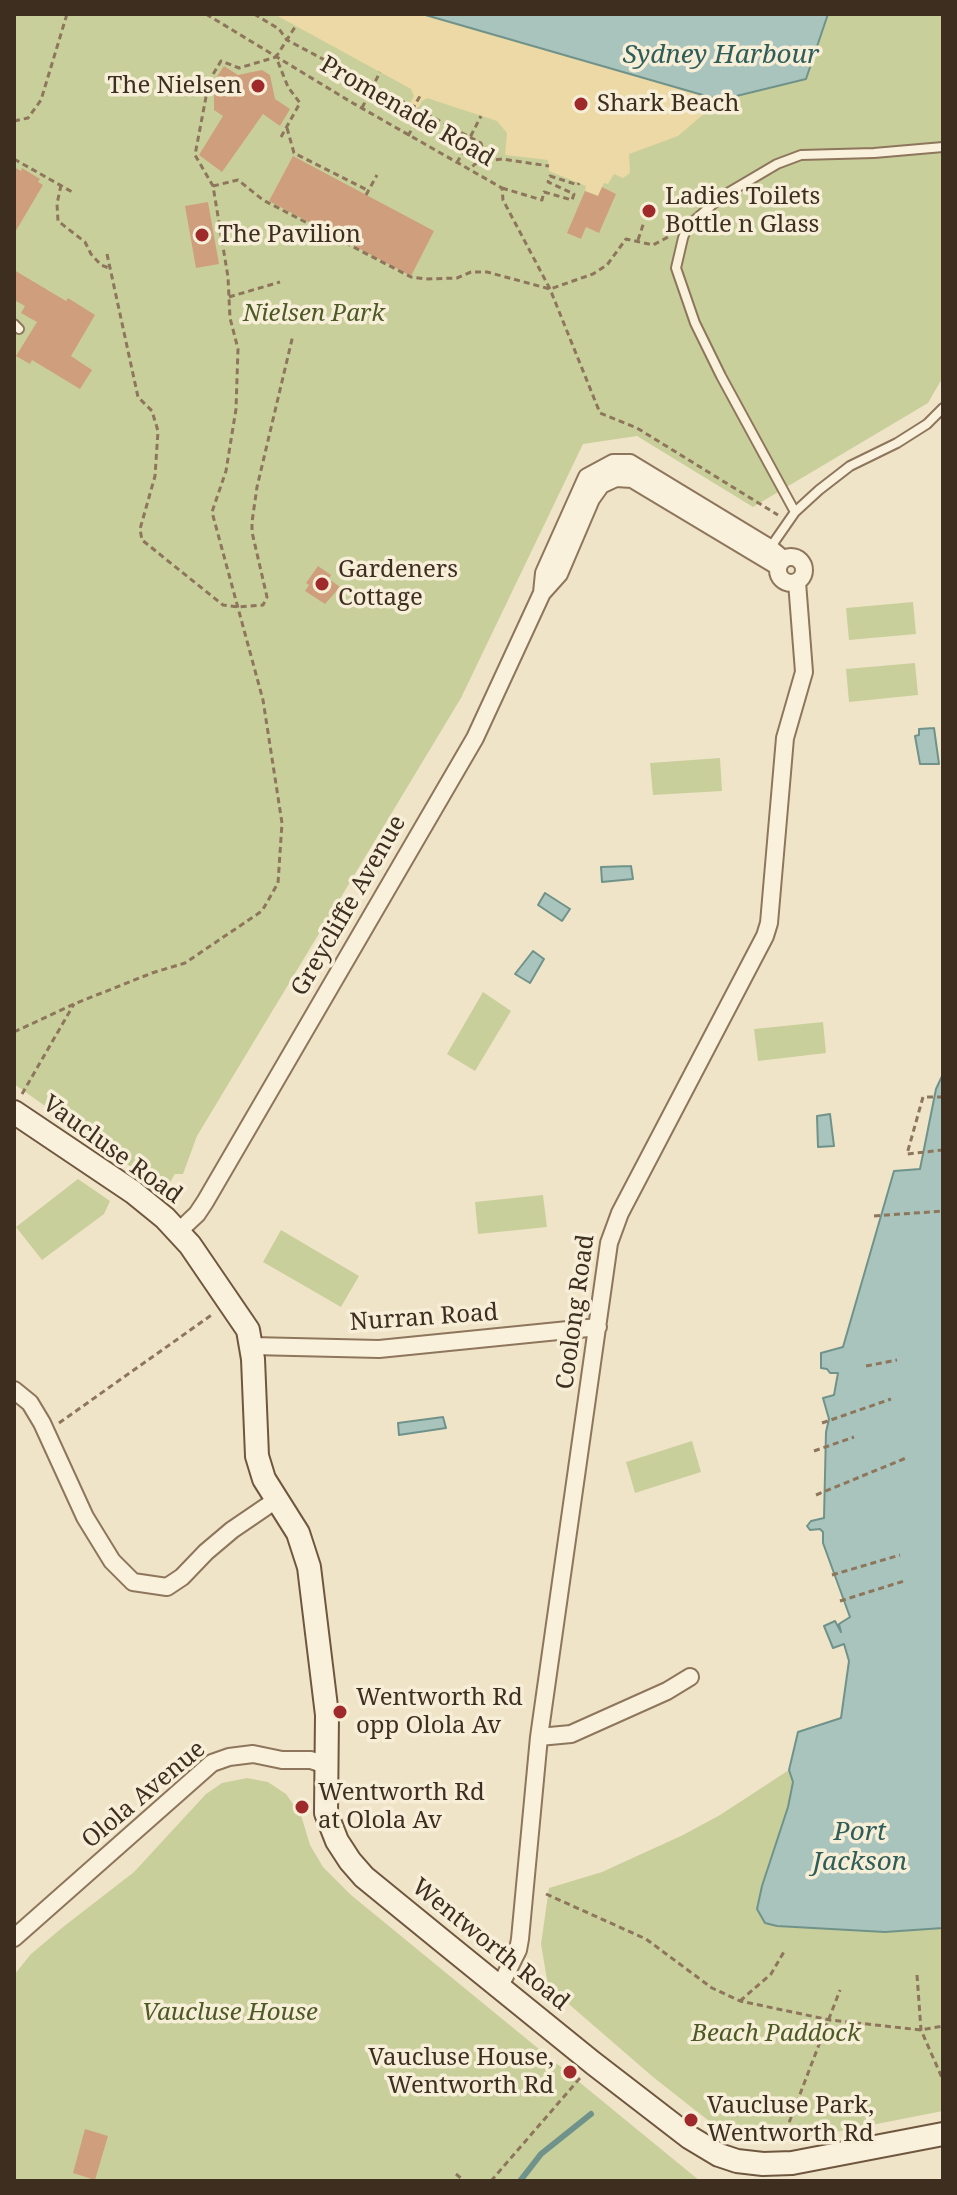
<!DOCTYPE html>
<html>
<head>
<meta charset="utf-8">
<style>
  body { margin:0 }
  #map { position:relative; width:957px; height:2195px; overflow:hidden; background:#f0e4c8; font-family:"Noto Serif",serif }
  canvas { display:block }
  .frame { position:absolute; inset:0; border:16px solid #3d2e20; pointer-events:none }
</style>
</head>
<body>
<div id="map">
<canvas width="957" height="2195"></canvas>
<div class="frame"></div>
</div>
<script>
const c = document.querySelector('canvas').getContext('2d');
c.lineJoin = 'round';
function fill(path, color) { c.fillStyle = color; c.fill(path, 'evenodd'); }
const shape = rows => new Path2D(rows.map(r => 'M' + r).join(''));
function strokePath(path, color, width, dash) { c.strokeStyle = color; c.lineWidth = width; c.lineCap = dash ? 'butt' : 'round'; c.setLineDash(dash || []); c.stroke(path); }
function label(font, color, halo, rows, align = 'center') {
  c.font = font + ' "Noto Serif",serif'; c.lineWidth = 7; c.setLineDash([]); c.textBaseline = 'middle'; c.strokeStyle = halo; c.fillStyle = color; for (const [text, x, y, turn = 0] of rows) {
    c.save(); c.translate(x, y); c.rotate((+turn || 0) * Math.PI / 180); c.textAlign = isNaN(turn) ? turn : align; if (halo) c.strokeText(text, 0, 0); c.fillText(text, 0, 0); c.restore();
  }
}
fill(shape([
  [14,14,422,14,720,100,806,79,828,14,943,14,943,377,928,403,753,507,637,436,583,444,461,698,197,1136,183,1174,175,1174,165,1191,14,1084],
  [913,602,916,634,849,640,846,608],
  [915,663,918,695,849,702,846,669],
  [720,758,722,791,653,795,650,763],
  [483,992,511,1011,475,1071,447,1054],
  [823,1022,826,1053,758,1061,754,1029],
  [78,1179,110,1201,104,1214,42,1260,16,1227],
  [543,1195,547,1227,478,1234,475,1202],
  [281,1230,359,1276,341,1307,263,1262],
  [692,1441,701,1472,635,1493,626,1462],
  [789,1770,793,1782,788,1807,762,1886,758,1909,765,1923,777,1926,885,1932,943,1928,943,2111,795,2140,762,2140,735,2135,709,2121,653,2077,548,1986,541,1944,549,1888,602,1872,683,1835,720,1815],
  [247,1778,268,1782,286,1794,301,1815,310,1845,323,1867,351,1895,700,2181,14,2181,14,1975,31,1954,63,1927,134,1872,206,1794,222,1783]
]), '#c9cf9b');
fill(shape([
  [274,14,422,14,720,100,678,136,629,154,630,173,623,178,614,174,608,184,604,183,598,196,585,191,586,186,549,171,548,160,505,155,507,133,497,121,427,98,422,101,411,121,403,117,414,96,411,89]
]), '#ecd9a5');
const water = shape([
  [422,14,828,14,806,79,720,100,422,14],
  [934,728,939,764,920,764,915,736,919,735,919,729,934,728],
  [631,866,633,879,602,882,601,867,631,866],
  [545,893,570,909,562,921,538,905,545,893],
  [533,951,544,959,530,983,515,974,533,951],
  [943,1074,943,1928,885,1932,777,1926,765,1923,757,1909,762,1886,788,1807,793,1782,789,1770,798,1732,841,1718,849,1661,844,1644,833,1648,824,1626,835,1621,841,1632,839,1624,850,1617,823,1543,823,1532,820,1529,810,1530,807,1526,811,1521,824,1518,826,1432,829,1419,823,1398,834,1395,838,1373,830,1373,827,1369,821,1368,821,1353,843,1347,894,1171,920,1169,936,1089,943,1074],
  [830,1114,834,1146,818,1147,817,1116,830,1114],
  [443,1417,446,1428,399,1435,398,1423,443,1417]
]);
fill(water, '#a9c4bc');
strokePath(water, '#6f938a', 2);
strokePath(shape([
  [520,2181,541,2154,591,2114]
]), '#6f938a', 6);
fill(shape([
  [224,66,238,75,262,70,270,75,275,99,290,109,280,126,263,114,222,172,199,155,223,116,214,110,214,81],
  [293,156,434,231,411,276,269,201],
  [14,167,21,171,22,168,40,179,38,182,43,185,14,234],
  [602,187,616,194,599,233,586,227,581,239,567,233,585,191,598,196],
  [208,202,219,264,196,268,185,206],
  [14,270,66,301,68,298,95,315,71,356,92,370,80,389,32,360,30,364,16,356,37,322,21,313,25,306,14,300],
  [318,566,331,575,329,579,340,587,325,604,305,591,309,585,306,583],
  [85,2129,108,2136,95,2180,73,2173]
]), '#cf9f7d');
const lane = shape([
  [14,324,19,329],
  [795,512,721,376,695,323,676,268,683,238,687,227,721,197,777,164,801,155,874,153,943,147],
  [770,548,795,512,819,490,850,466,897,443,927,424,943,408]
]);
const street = shape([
  '778 570a13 13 0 1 1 26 0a13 13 0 1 1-26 0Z',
  [542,593,544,573,587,477,613,463,630,463,770,548,783,559],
  [179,1231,197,1214,205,1202,475,738,542,593,559,574,591,499,601,485,616,478,632,479,777,566],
  [252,1346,379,1349,598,1327],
  [14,1390,30,1403,42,1423,85,1517,112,1561,133,1582,167,1587,182,1577,206,1552,232,1530,276,1500],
  [539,1737,571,1734,667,1691,690,1677],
  [14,1938,212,1763,229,1757,253,1754,282,1760,311,1760,328,1766],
  [500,1986,518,1950,520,1939,539,1737,609,1243,620,1213,765,936,769,923,785,738,804,672,797,582]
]);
const secondary = shape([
  [14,1112,133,1192,165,1218,190,1245,248,1330,253,1359,257,1456,264,1479,298,1533,309,1567,327,1715,326,1813,337,1841,350,1861,364,1877,440,1939,593,2063,689,2137,719,2155,737,2161,763,2164,792,2163,943,2134]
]);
strokePath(lane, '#8d765c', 12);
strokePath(street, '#8d765c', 20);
strokePath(secondary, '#6f573f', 26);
strokePath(shape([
  [206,14,351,102,502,188,503,200,550,289,600,413,637,428,778,515],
  [254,14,279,29,287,40,481,143,486,161,475,164,470,169],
  [362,108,380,72],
  [407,119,420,96],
  [14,121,28,118,41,100,67,14],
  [287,128,294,153,369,191],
  [408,136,422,111],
  [281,137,300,103,288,87,276,57,295,27],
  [14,159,74,193],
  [486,161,502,159,549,166],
  [457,163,481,116],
  [61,185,57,204,58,221,85,242,91,254,101,265,109,268],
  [213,186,238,180,263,200,411,277,426,279,457,278,471,272,487,272,550,289,593,274,607,265,626,239,653,245,670,236],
  [502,188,542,200,544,192,572,200,574,194,548,182,550,176,578,185,579,183],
  [366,195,377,175],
  [638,240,644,222],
  [107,254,138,397,152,411,158,431,155,476,140,529,142,540,223,605,238,607,263,605,267,597,252,532,252,522,257,487,293,335],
  [229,297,280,282],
  [14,1032,74,1004,152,973,185,963,262,911,278,883,282,823,263,700,212,512,226,471,236,409,238,349,230,318,228,277,213,186,195,155,209,81,221,61,239,68,276,57],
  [22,1094,74,1004],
  [943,1097,923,1097,907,1154,943,1150],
  [874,1216,943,1211],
  [866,1366,897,1360],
  [59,1423,213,1314],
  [822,1423,891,1399],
  [814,1451,854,1437],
  [816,1495,906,1458],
  [832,1575,900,1555],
  [840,1601,904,1581],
  [546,1894,646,1939,712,1988,740,2001,830,2020,921,2030,943,2026],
  [917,1975,921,2030,943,2080],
  [740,2001,771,1974,785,1950],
  [782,2141,840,1990],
  [456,2174,464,2181],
  [491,2181,580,2078]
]), '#8d765c', 3, [6, 4]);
strokePath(lane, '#faf1dc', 8);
strokePath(street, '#faf1dc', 16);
strokePath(secondary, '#faf1dc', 22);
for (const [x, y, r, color] of [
  [258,86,8,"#9e2a2b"],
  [581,104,8,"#9e2a2b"],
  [649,211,8,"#9e2a2b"],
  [202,235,8,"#9e2a2b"],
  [322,584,8,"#9e2a2b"],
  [340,1712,8,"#9e2a2b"],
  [302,1807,8,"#9e2a2b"],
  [570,2072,8,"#9e2a2b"],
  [691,2120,8,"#9e2a2b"]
]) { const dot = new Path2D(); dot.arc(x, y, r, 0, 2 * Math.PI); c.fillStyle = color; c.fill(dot); strokePath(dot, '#f7eed8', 3); }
label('24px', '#3d2e20', '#f7eed8', [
  ["The Nielsen",242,86,"right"],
  ["Shark Beach",597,104],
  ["Ladies Toilets",665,197],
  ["Bottle n Glass",665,225],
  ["The Pavilion",218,235],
  ["Gardeners",338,570],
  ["Cottage",338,598],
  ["Wentworth Rd",356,1698],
  ["opp Olola Av",356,1726],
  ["Wentworth Rd",318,1793],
  ["at Olola Av",318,1821],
  ["Vaucluse House,",554,2058,"right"],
  ["Wentworth Rd",554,2086,"right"],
  ["Vaucluse Park,",707,2106],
  ["Wentworth Rd",707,2134]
], 'left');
label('24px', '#3d2e20', '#f7eed8', [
  ["Promenade Road",407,112,30],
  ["Greycliffe Avenue",349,906,-60],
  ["Vaucluse Road",112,1150,36],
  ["Coolong Road",576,1312,-82],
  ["Nurran Road",424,1318,-4],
  ["Olola Avenue",144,1795,-40],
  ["Wentworth Road",490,1945,39]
]);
label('italic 24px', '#4d5a26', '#f7eed8', [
  ["Nielsen Park",314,314],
  ["Vaucluse House",230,2013],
  ["Beach Paddock",776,2034]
]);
label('italic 26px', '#2f5d5a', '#f7eed8', [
  ["Sydney Harbour",721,56],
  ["Port",860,1833],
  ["Jackson",860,1863]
]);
</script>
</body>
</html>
